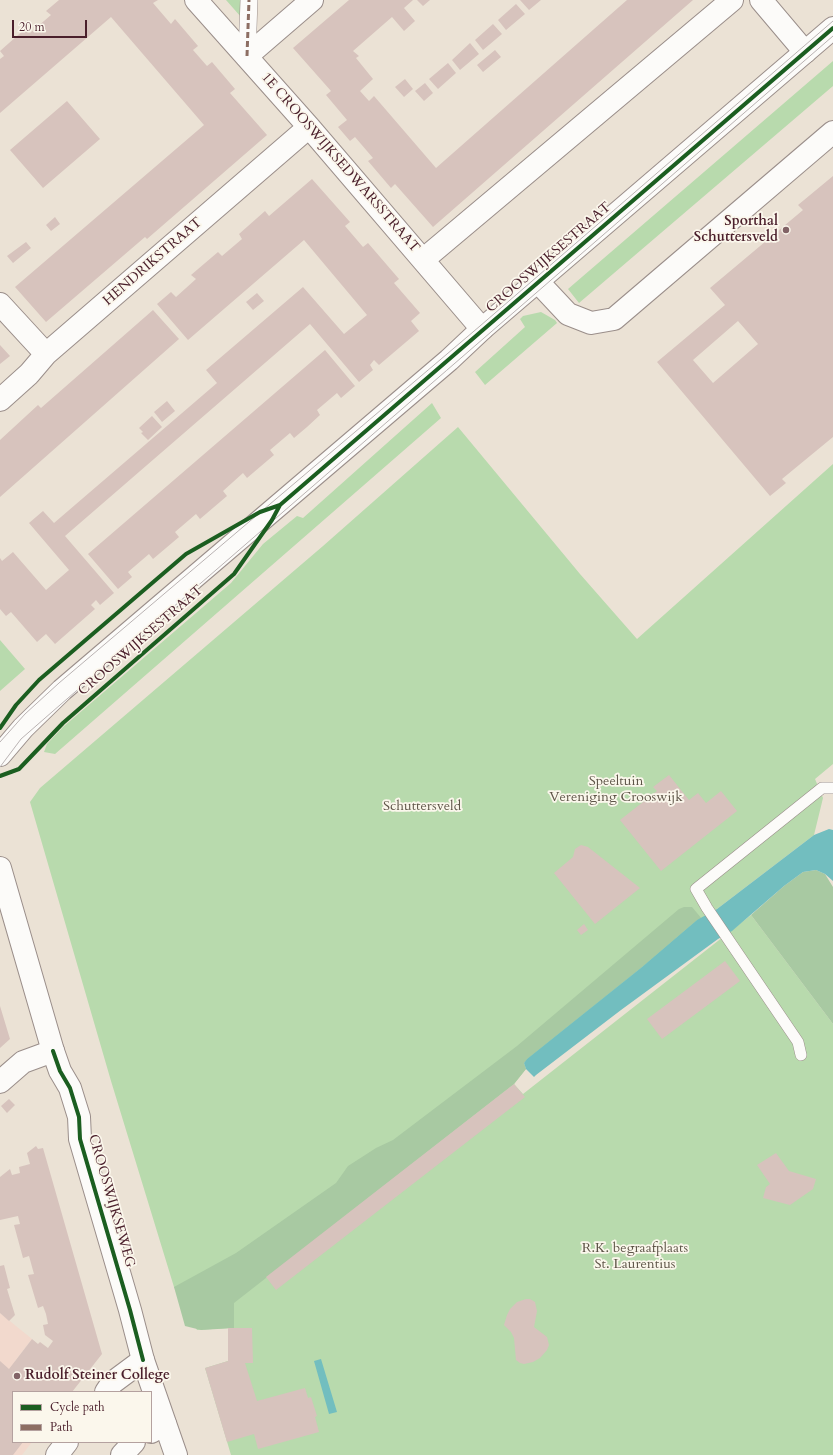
<!DOCTYPE html>
<html>
<head>
<meta charset="utf-8">
<style>
  body { margin:0 }
  #map { position:relative; width:833px; height:1455px; overflow:hidden; background:#ebe2d5; font-family:Cardo,serif }
  canvas { display:block }
  .legend { position:absolute; left:12px; top:1391px; width:140px; height:52px; box-sizing:border-box; background:#fbf7ec; border:1px solid #b4a19f; margin:0; padding:5px 7px; list-style:none; font-size:12px; color:#4a1f2b }
  .legend li { display:flex; align-items:center; gap:8px; height:20px }
  .legend b { width:20px; border:1px solid #b4a19f }
  .scale { position:absolute; left:12px; top:20px; width:75px; height:18px; box-sizing:border-box; border:2px solid #4a1f2b; border-top:0; padding-left:5px; font-size:12px; line-height:14px; white-space:nowrap; color:#4a1f2b; -webkit-text-stroke:3px #fbf7ec; paint-order:stroke }
</style>
</head>
<body>
<div id="map">
<canvas width="833" height="1455"></canvas>
<ul class="legend">
<li><b style="height:5px;background:#1b5e20"></b>Cycle path</li>
<li><b style="height:5px;background:#8d6e63"></b>Path</li>
</ul>
<div class="scale">20 m</div>
</div>
<script>
const c = document.querySelector('canvas').getContext('2d');
c.lineJoin = 'round';
function fill(path, color) { c.fillStyle = color; c.fill(path, 'evenodd'); }
const shape = rows => new Path2D(rows.map(r => 'M' + r).join(''));
function strokePath(path, color, width, dash) { c.strokeStyle = color; c.lineWidth = width; c.lineCap = dash ? 'butt' : 'round'; c.setLineDash(dash || []); c.stroke(path); }
function label(font, color, halo, rows, align = 'center') {
  c.font = font + ' Cardo,serif'; c.lineWidth = 3.5; c.setLineDash([]); c.textBaseline = 'middle'; c.strokeStyle = halo; c.fillStyle = color; for (const [text, x, y, turn = 0] of rows) {
    c.save(); c.translate(x, y); c.rotate((+turn || 0) * Math.PI / 180); c.textAlign = isNaN(turn) ? turn : align; if (halo) c.strokeText(text, 0, 0); c.fillText(text, 0, 0); c.restore();
  }
}
fill(shape([
  [0,1313,32,1339,15,1361,54,1392,13,1392,13,1442,32,1442,22,1455,0,1455]
]), '#f2d9cd');
fill(shape([
  [226,0,240,0,241,17],
  [833,61,833,86,579,303,568,289],
  [541,312,555,320,557,323,485,385,475,372,525,327,520,319,523,316],
  [432,403,441,418,55,754,44,752,47,744,63,727,231,583,263,544,297,516,303,518],
  [458,427,580,574,637,639,833,464,833,764,815,779,823,798,814,835,717,909,702,919,524,1063,526,1069,514,1084,523,1094,751,915,833,1024,833,1455,231,1455,205,1368,228,1361,228,1328,197,1330,174,1287,111,1081,30,802,40,788,323,546],
  [0,640,25,669,0,691]
]), '#b8daad');
fill(shape([
  [816,870,825,874,833,887,833,1024,751,915,784,886,803,872],
  [684,907,692,907,702,919,697,920,642,967,527,1059,524,1063,526,1069,514,1084,234,1303,234,1328,201,1330,185,1326,174,1287,236,1253,336,1183,348,1166,376,1148,393,1140,517,1046,679,909]
]), '#a8c9a2');
fill(shape([
  [829,829,833,830,833,881,825,874,816,870,803,872,784,886,732,931,718,939,621,1010,536,1075,534,1077,526,1069,524,1063,527,1059,642,967,697,920,717,909,814,835],
  [321,1359,337,1412,329,1414,314,1361]
]), '#72bebf');
fill(shape([
  [59,0,158,0,153,3,171,24,175,19,198,46,193,50,207,66,212,62,235,89,230,93,267,135,147,239,145,237,46,322,15,287,204,125,111,17,0,113,0,59,4,56,0,51,26,28,30,33,51,15,46,11],
  [349,0,413,0,404,8,415,21,404,31,392,17,353,51,359,56,356,58,373,79,360,91,369,101,374,96,436,168,627,0,693,0,433,227,395,184,391,188,368,161,373,158,355,137,350,141,338,127,347,120,326,95,331,91,293,48],
  [417,0,430,0,423,6],
  [520,0,541,0,529,10],
  [516,4,525,14,506,30,498,20],
  [493,24,502,34,483,50,475,40],
  [470,43,479,54,460,70,452,60],
  [495,50,501,57,483,72,477,65],
  [448,63,456,73,438,89,429,79],
  [405,79,413,89,404,97,395,87],
  [425,83,433,93,424,101,415,91],
  [67,101,100,139,43,188,10,150],
  [833,176,833,437,782,479,786,483,770,496,657,362,725,305,710,288,803,210,798,205],
  [738,321,758,344,713,383,693,360],
  [312,179,350,222,345,226,363,247,368,243,399,279,394,283,420,313,411,321,419,331,379,365,374,360,370,365,373,370,359,382,310,324,65,536,114,593,100,605,96,600,91,605,95,609,55,644,46,634,37,642,11,612,6,616,0,609,0,558,2,561,13,552,46,590,69,570,29,523,43,511,54,523,217,383,206,370,303,287,344,334,367,315,304,240,188,340,157,304,171,292,176,297,196,279,191,275,218,252,222,256,242,239,239,234,265,211,269,216],
  [55,217,60,224,51,231,46,225],
  [26,242,31,248,13,263,7,256],
  [257,293,264,301,253,310,246,302],
  [153,310,179,339,0,497,0,440,38,405,41,408],
  [0,345,10,356,0,364],
  [325,350,355,386,341,398,337,393,317,410,320,415,307,427,294,438,290,433,270,450,274,455,247,478,243,473,223,491,227,496,200,519,196,514,175,532,179,537,153,559,149,554,128,572,132,577,118,589,88,554],
  [167,401,175,411,162,422,154,412],
  [152,416,162,427,148,440,141,433,143,432,139,428],
  [669,775,689,800,698,793,706,803,721,791,737,811,661,871,620,820,657,791,653,787],
  [581,845,588,847,640,888,595,924,554,873,573,857,575,849],
  [584,924,588,930,581,935,577,930],
  [725,961,740,981,662,1039,647,1019],
  [0,1006,10,1039,0,1048],
  [514,1084,525,1097,276,1290,266,1277],
  [9,1099,15,1105,7,1113,1,1106],
  [36,1146,38,1149,43,1148,102,1354,72,1392,13,1392,13,1442,23,1442,13,1455,0,1455,0,1361,9,1369,32,1339,38,1344,40,1342,48,1348,53,1341,45,1335,43,1325,48,1324,46,1314,43,1306,38,1308,28,1275,34,1274,29,1256,23,1258,14,1225,20,1224,18,1216,0,1220,0,1177,10,1169,12,1175,20,1173,19,1167,30,1164,27,1153],
  [776,1153,789,1171,816,1179,813,1189,790,1205,763,1198,766,1187,770,1184,757,1165],
  [4,1265,10,1288,7,1289,15,1315,9,1321,0,1313,0,1266],
  [526,1299,530,1299,535,1302,537,1311,534,1327,547,1337,549,1345,547,1350,540,1358,533,1362,524,1364,520,1363,516,1360,514,1338,511,1332,504,1325,507,1315,510,1309,517,1302],
  [228,1328,252,1328,253,1363,245,1363,257,1401,305,1388,308,1398,311,1397,317,1416,315,1417,319,1432,258,1449,254,1434,227,1442,205,1368,228,1361]
]), '#d7c3bd');
const service = shape([
  [801,1055,798,1042,707,908,696,889,822,788,833,788]
]);
const pedestrian = shape([
  [247,56,249,0]
]);
const minor = shape([
  [196,0,309,127,482,329],
  [761,0,805,52],
  [247,56,312,0],
  [424,259,732,0],
  [538,282,568,314,591,323,614,319,833,132],
  [0,304,46,354],
  [0,400,29,374,46,354,309,127],
  [0,1082,23,1062,53,1051],
  [106,1392,112,1383,143,1360],
  [151,1432,165,1424],
  [57,1455,67,1442],
  [122,1455,134,1442]
]);
const tertiary = shape([
  [0,755,23,728,62,690,449,360,482,329,833,28],
  [0,868,53,1051,60,1071,70,1088,79,1117,80,1139,130,1310,143,1360,176,1455]
]);
strokePath(service, '#9a8e8a', 12);
strokePath(pedestrian, '#9a8e8a', 18);
strokePath(minor, '#9a8e8a', 24);
strokePath(tertiary, '#9a8e8a', 24);
strokePath(service, '#fcfbf9', 11);
strokePath(pedestrian, '#fcfbf9', 17);
strokePath(minor, '#fcfbf9', 22);
strokePath(tertiary, '#fcfbf9', 22);
strokePath(shape([
  [0,742,25,714,59,683,480,326,833,21],
  [0,767,21,739,60,705,833,36]
]), '#bab3b3', 1);
strokePath(shape([
  [247,56,249,0]
]), '#8d6e63', 3, [6, 3]);
strokePath(shape([
  [0,728,16,705,39,680,186,554,260,512,280,505,833,28],
  [0,776,19,769,63,723,234,574,272,520,280,505],
  [53,1051,60,1071,70,1088,74,1101,79,1117,80,1139,130,1310,143,1360]
]), '#1b5e20', 4);
for (const [x, y, r, color] of [
  [786,230,4,"#826366"],
  [17,1376,4,"#826366"]
]) { const dot = new Path2D(); dot.arc(x, y, r, 0, 2 * Math.PI); c.fillStyle = color; c.fill(dot); strokePath(dot, '#fbf7ec', 1.5); }
label('14px', '#4a1f2b', '#fbf7ec', [
  ["1E CROOSWIJKSEDWARSSTRAAT",340,163,49],
  ["CROOSWIJKSESTRAAT",549,258,-41],
  ["HENDRIKSTRAAT",153,262,-41],
  ["CROOSWIJKSESTRAAT",141,641,-41],
  ["CROOSWIJKSEWEG",111,1201,74]
]);
label('bold 14px', '#4a1f2b', '#fbf7ec', [
  ["Sporthal",778,222],
  ["Schuttersveld",778,238],
  ["Rudolf Steiner College",25,1376,"left"]
], 'right');
label('14px', '#5e5548', '#fbf7ec', [
  ["Speeltuin",616,782],
  ["Vereniging Crooswijk",616,798],
  ["Schuttersveld",422,807],
  ["R.K. begraafplaats",635,1249],
  ["St. Laurentius",635,1265]
]);
</script>
</body>
</html>
